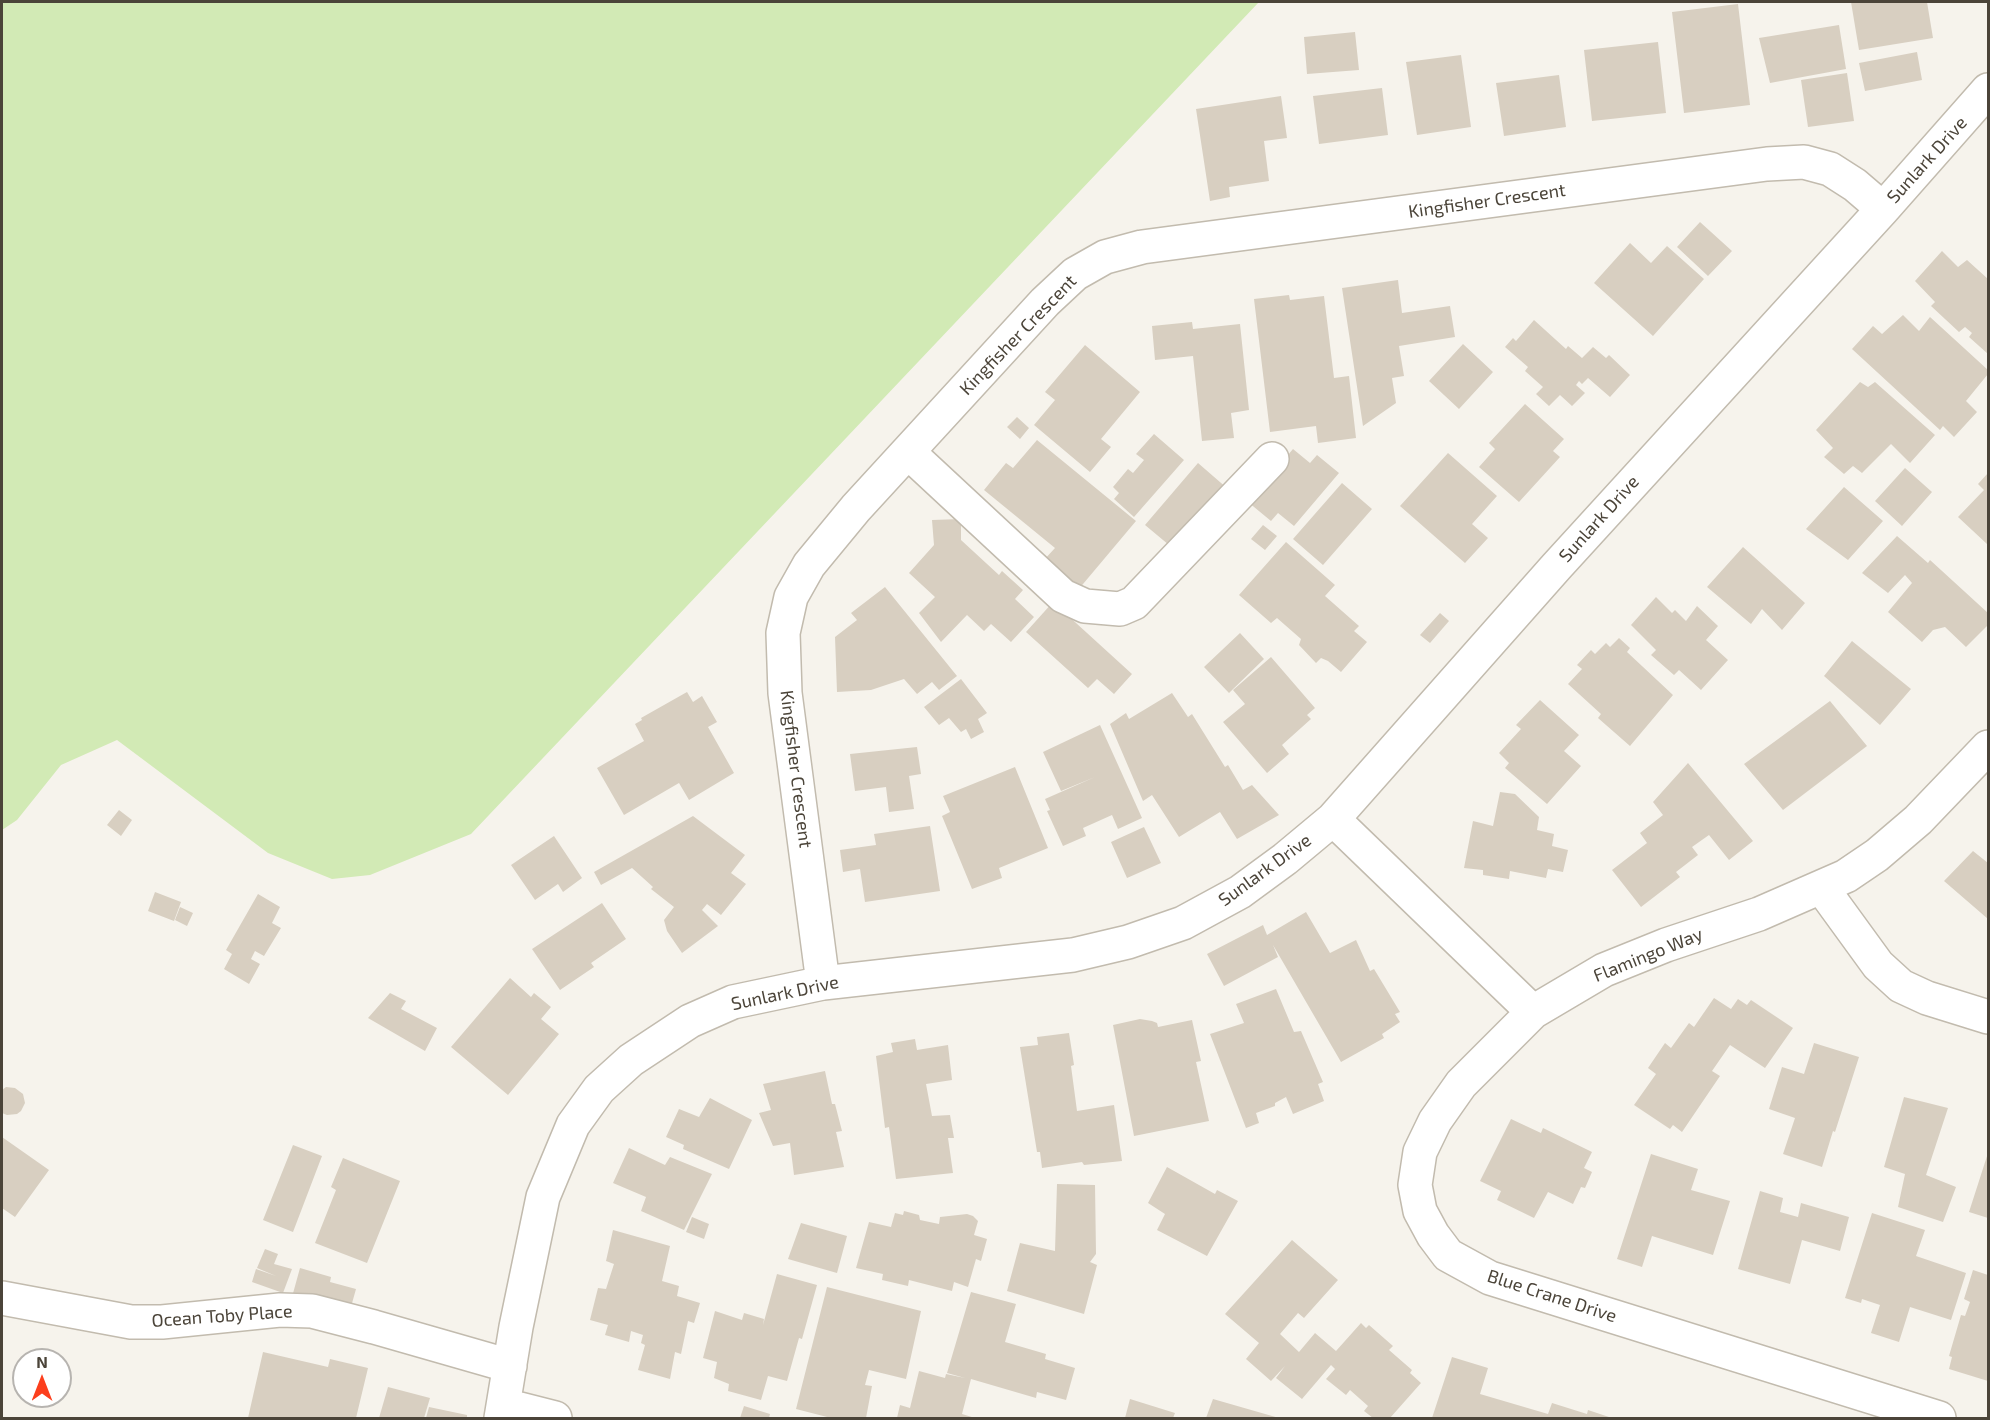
<!DOCTYPE html>
<html>
<head>
<meta charset="utf-8">
<style>
  body { margin:0 }
  #map { position:relative; width:1990px; height:1420px; overflow:hidden; background:#f6f3ec; font-family:"Exo 2",sans-serif }
  canvas { display:block }
  .frame { position:absolute; inset:0; border:3px solid #4b4439; pointer-events:none }
  .north { position:absolute; left:12px; top:1348px; width:60px; height:60px; box-sizing:border-box; background:#fff; border:2px solid #b7b4b0; border-radius:50%; rotate:0deg; font-size:16px; font-weight:700; line-height:24px; text-align:center; color:#4b4439 }
  .north::after { content:''; display:block; margin:auto; width:21px; height:27px; background:#fc3f1d; clip-path:polygon(50% 0,100% 100%,50% 72%,0 100%) }
</style>
</head>
<body>
<div id="map">
<canvas width="1990" height="1420"></canvas>
<div class="frame"></div>
<div class="north">N</div>
</div>
<script>
const c = document.querySelector('canvas').getContext('2d');
c.lineJoin = 'round';
function fill(path, color) { c.fillStyle = color; c.fill(path, 'evenodd'); }
const shape = rows => new Path2D(rows.map(r => 'M' + r).join(''));
function strokePath(path, color, width, dash) { c.strokeStyle = color; c.lineWidth = width; c.lineCap = dash ? 'butt' : 'round'; c.setLineDash(dash || []); c.stroke(path); }
function label(font, color, halo, rows, align = 'center') {
  c.font = font + ' "Exo 2",sans-serif'; c.lineWidth = 4.5; c.setLineDash([]); c.textBaseline = 'middle'; c.strokeStyle = halo; c.fillStyle = color; for (const [text, x, y, turn = 0] of rows) {
    c.save(); c.translate(x, y); c.rotate((+turn || 0) * Math.PI / 180); c.textAlign = isNaN(turn) ? turn : align; if (halo) c.strokeText(text, 0, 0); c.fillText(text, 0, 0); c.restore();
  }
}
fill(shape([
  [2,2,1259,2,471,834,370,875,332,879,268,853,117,740,61,765,17,820,2,830]
]), '#d2eab5');
fill(shape([
  [1851,2,1927,2,1933,38,1859,50],
  [1738,4,1750,105,1684,113,1672,12],
  [1839,25,1846,69,1770,83,1759,38],
  [1355,32,1359,70,1307,74,1304,37],
  [1658,42,1666,113,1592,121,1584,50],
  [1917,52,1922,80,1865,91,1859,63],
  [1461,55,1471,127,1417,135,1406,62],
  [1847,73,1854,121,1808,127,1801,80],
  [1559,75,1566,127,1504,136,1496,83],
  [1382,88,1388,135,1319,144,1313,96],
  [1281,96,1287,138,1264,141,1269,181,1229,187,1230,197,1210,201,1196,109],
  [1700,222,1732,251,1708,276,1677,247],
  [1630,243,1651,263,1667,246,1704,279,1653,336,1594,283],
  [1942,251,1958,267,1967,260,1988,279,1988,354,1969,337,1972,333,1965,327,1959,332,1931,306,1935,302,1915,281],
  [1398,280,1402,313,1450,306,1455,337,1399,346,1404,376,1392,378,1396,403,1363,426,1342,288],
  [1289,295,1290,300,1324,296,1334,378,1349,376,1356,438,1318,443,1316,426,1270,432,1254,299],
  [1903,315,1919,331,1930,317,1988,370,1988,374,1966,401,1977,412,1954,437,1943,426,1940,430,1852,349,1873,326,1882,334],
  [1534,320,1566,349,1568,346,1582,358,1593,347,1606,358,1609,355,1630,375,1610,397,1588,378,1582,384,1579,381,1576,385,1585,393,1572,406,1560,395,1549,406,1536,394,1543,387,1525,371,1528,367,1505,347,1513,338,1516,341],
  [1192,322,1193,329,1240,324,1249,410,1231,413,1234,438,1202,441,1193,356,1155,360,1152,326],
  [1463,344,1493,372,1459,409,1429,381],
  [1085,345,1140,392,1101,439,1111,447,1090,472,1034,425,1055,400,1045,392],
  [1860,382,1868,387,1875,382,1935,435,1910,463,1891,444,1862,473,1853,466,1844,474,1824,457,1833,448,1816,430],
  [1525,404,1564,439,1553,451,1560,457,1519,502,1479,467,1495,449,1489,443],
  [1017,417,1029,428,1020,439,1007,427],
  [1154,434,1184,460,1134,517,1114,499,1119,493,1113,487,1128,469,1133,473,1144,460,1136,454],
  [1037,440,1136,521,1078,590,1043,561,1055,548,984,490,1006,463,1013,468],
  [1293,449,1310,463,1317,455,1339,473,1294,526,1278,513,1271,521,1248,502],
  [1448,453,1497,496,1472,524,1488,538,1465,563,1400,506],
  [1198,463,1228,489,1175,550,1145,525],
  [1905,468,1932,492,1902,526,1875,501],
  [1988,473,1988,543,1987,544,1958,517,1984,490,1978,484],
  [1342,483,1372,509,1323,565,1293,539],
  [1844,487,1883,521,1848,560,1806,529],
  [961,519,961,540,999,575,1002,571,1023,590,1015,599,1034,617,1011,642,991,624,984,631,967,615,941,642,919,613,935,597,909,573,934,545,932,520],
  [1263,525,1277,536,1265,550,1251,539],
  [1897,536,1928,563,1930,560,1988,613,1988,625,1966,647,1945,627,1933,630,1922,642,1888,612,1912,583,1905,575,1888,593,1862,573],
  [1286,542,1335,585,1325,596,1359,626,1354,631,1367,642,1341,672,1328,661,1321,658,1316,663,1299,645,1301,639,1277,618,1271,623,1239,595],
  [1743,547,1805,603,1782,630,1762,609,1751,624,1707,587],
  [885,587,957,676,939,690,932,682,917,694,904,679,871,690,837,692,835,637,857,620,851,613],
  [1656,597,1672,613,1675,610,1686,621,1697,606,1718,626,1706,640,1728,660,1701,690,1679,670,1674,675,1651,655,1656,650,1631,625],
  [1053,602,1132,674,1114,694,1097,679,1088,688,1026,632],
  [1440,613,1449,621,1430,643,1420,635],
  [1240,633,1264,659,1229,693,1204,667],
  [1619,638,1630,648,1627,652,1673,695,1630,746,1598,718,1601,714,1568,684,1582,669,1577,665,1591,650,1595,654,1606,643,1610,647],
  [1852,641,1911,689,1880,725,1824,676],
  [1271,657,1315,708,1307,715,1311,719,1282,745,1289,754,1267,773,1223,722,1245,704,1233,690],
  [961,679,987,713,978,719,984,732,971,739,966,729,961,732,949,718,939,725,924,707],
  [687,692,693,702,702,696,717,722,708,727,734,773,689,800,679,783,624,815,597,768,644,741,635,724,642,720,641,718],
  [1172,693,1188,717,1192,714,1225,767,1228,765,1243,790,1252,785,1279,815,1237,839,1220,812,1179,837,1152,795,1143,801,1110,724,1126,713,1129,719],
  [1540,700,1579,735,1564,751,1581,766,1547,804,1505,768,1509,763,1499,753,1521,729,1516,725],
  [1830,701,1867,746,1783,810,1744,764],
  [1100,725,1142,818,1118,829,1112,815,1083,828,1086,836,1063,846,1047,811,1050,810,1045,799,1095,777,1061,791,1043,752],
  [917,747,921,774,909,776,914,809,889,812,886,787,855,791,850,754],
  [1688,763,1753,841,1729,860,1709,835,1692,847,1698,855,1676,872,1680,877,1641,907,1612,870,1647,843,1640,833,1663,815,1653,802],
  [1015,767,1048,848,999,868,1002,878,972,889,942,816,950,812,943,796],
  [1500,792,1515,794,1539,817,1537,830,1554,834,1552,846,1568,850,1563,872,1548,869,1546,878,1510,871,1509,879,1483,875,1483,870,1464,868,1473,821,1493,826],
  [119,810,132,820,121,836,107,825],
  [693,816,745,855,731,873,746,884,721,915,707,904,702,910,718,926,682,953,667,931,664,920,674,907,651,889,653,887,632,868,601,885,594,872],
  [930,826,940,891,865,902,860,869,843,872,840,850,876,845,874,834],
  [1144,827,1161,863,1127,878,1111,842],
  [554,836,582,878,563,892,558,884,535,900,511,865],
  [1973,851,1988,863,1988,919,1944,881],
  [155,892,181,902,174,921,148,911],
  [258,894,280,907,272,923,281,928,264,956,255,951,251,959,260,964,249,984,224,969,232,954,226,950],
  [602,903,626,939,591,963,594,967,560,990,532,949],
  [180,907,193,913,187,926,175,920],
  [1306,912,1330,953,1356,940,1370,971,1374,969,1400,1012,1395,1014,1400,1022,1382,1034,1384,1038,1341,1062,1273,945,1278,957,1224,986,1207,954,1263,925,1267,935],
  [510,978,531,997,534,993,551,1007,541,1019,559,1034,508,1095,451,1047],
  [1276,989,1294,1032,1301,1031,1323,1082,1318,1084,1324,1101,1293,1114,1286,1097,1275,1103,1275,1106,1256,1113,1259,1123,1246,1128,1210,1034,1244,1023,1236,1004],
  [390,993,406,1001,401,1009,437,1028,425,1051,368,1018],
  [1714,998,1731,1009,1738,999,1747,1005,1751,1000,1793,1028,1765,1068,1730,1045,1712,1071,1720,1076,1682,1132,1673,1125,1670,1129,1634,1105,1656,1074,1648,1068,1665,1043,1671,1048,1689,1023,1694,1027],
  [1140,1019,1152,1021,1157,1023,1158,1027,1192,1020,1201,1061,1196,1062,1209,1121,1134,1136,1113,1025],
  [1069,1033,1074,1065,1071,1066,1077,1111,1114,1105,1122,1161,1084,1165,1082,1162,1042,1168,1040,1152,1037,1152,1020,1047,1038,1045,1037,1037],
  [915,1039,917,1050,948,1045,952,1080,926,1084,932,1116,950,1115,954,1138,948,1138,953,1173,896,1179,889,1127,885,1128,876,1056,893,1052,891,1043],
  [1814,1043,1859,1057,1835,1132,1833,1131,1822,1167,1783,1154,1795,1118,1769,1109,1782,1067,1804,1074],
  [825,1071,832,1104,835,1104,842,1131,836,1132,844,1167,794,1175,790,1143,773,1146,759,1113,771,1110,763,1084],
  [6,1087,15,1088,23,1094,25,1103,21,1111,17,1114,7,1115,2,1113,2,1090],
  [1904,1097,1948,1108,1926,1175,1956,1187,1943,1222,1898,1207,1905,1174,1884,1167],
  [710,1098,752,1120,729,1169,683,1149,684,1145,666,1137,679,1109,699,1117],
  [1511,1119,1541,1133,1543,1128,1592,1152,1584,1168,1592,1172,1585,1188,1581,1187,1573,1204,1548,1192,1534,1218,1497,1200,1501,1191,1480,1181],
  [2,1137,49,1170,15,1217,2,1208],
  [293,1145,322,1156,293,1232,263,1220],
  [629,1148,665,1165,670,1157,712,1174,684,1230,641,1211,646,1197,613,1183],
  [1988,1153,1988,1218,1969,1212],
  [1651,1154,1698,1169,1691,1190,1730,1201,1713,1255,1652,1236,1642,1267,1617,1259],
  [343,1158,400,1181,367,1263,315,1243,336,1190,331,1187],
  [1167,1167,1215,1194,1217,1190,1238,1201,1207,1256,1157,1230,1165,1214,1148,1203],
  [1057,1184,1095,1185,1096,1254,1090,1262,1097,1265,1084,1314,1007,1291,1020,1243,1055,1251],
  [1760,1191,1783,1198,1780,1212,1798,1217,1801,1203,1849,1217,1840,1251,1802,1240,1790,1284,1738,1269],
  [904,1211,919,1215,920,1220,939,1224,940,1217,967,1214,973,1216,978,1221,974,1235,987,1239,981,1261,976,1259,968,1287,954,1282,952,1291,909,1280,908,1286,882,1280,883,1274,856,1268,869,1222,891,1227,895,1213,903,1215],
  [1872,1213,1925,1230,1916,1256,1966,1273,1951,1320,1910,1307,1899,1342,1871,1333,1880,1305,1862,1299,1861,1303,1845,1298],
  [692,1217,709,1224,704,1239,686,1232],
  [801,1223,847,1236,837,1273,788,1259],
  [613,1230,670,1246,662,1281,679,1286,677,1296,700,1303,694,1323,688,1321,681,1354,675,1352,670,1379,638,1370,645,1345,641,1343,643,1335,631,1331,629,1342,605,1335,608,1325,590,1320,598,1288,606,1289,614,1264,606,1261],
  [1292,1240,1338,1280,1304,1318,1298,1313,1280,1334,1299,1352,1315,1333,1336,1351,1361,1323,1366,1328,1369,1325,1393,1346,1389,1350,1412,1370,1410,1373,1421,1383,1390,1418,1373,1418,1364,1411,1368,1406,1350,1390,1346,1395,1326,1379,1335,1369,1331,1365,1302,1399,1276,1378,1285,1366,1271,1381,1246,1359,1259,1343,1225,1314],
  [265,1249,278,1254,274,1264,292,1269,283,1293,252,1282,256,1269,276,1276,257,1268],
  [300,1268,331,1277,330,1282,356,1289,349,1314,292,1297],
  [1973,1270,1988,1275,1988,1381,1949,1369,1952,1357,1949,1356,1961,1315,1965,1316,1970,1302,1964,1299],
  [777,1274,817,1285,802,1339,799,1338,787,1381,768,1376,761,1400,728,1391,729,1384,714,1378,717,1362,703,1358,715,1311,742,1320,744,1313,764,1319,763,1325],
  [827,1287,921,1311,906,1379,869,1370,865,1385,872,1386,866,1418,831,1418,796,1409],
  [971,1292,1016,1304,1005,1342,1046,1354,1045,1359,1075,1368,1066,1400,1037,1392,1036,1398,971,1379,962,1414,975,1418,897,1418,900,1405,910,1408,919,1371,945,1378,946,1374,965,1378,947,1373],
  [263,1352,328,1367,330,1359,368,1368,356,1418,248,1418],
  [1452,1357,1488,1368,1480,1394,1548,1414,1552,1403,1587,1414,1588,1410,1612,1418,1432,1418],
  [388,1387,430,1398,424,1418,379,1418],
  [1130,1399,1175,1413,1173,1418,1125,1418],
  [1213,1399,1279,1418,1206,1418],
  [744,1406,770,1414,769,1418,740,1418],
  [429,1407,467,1415,467,1418,426,1418]
]), '#d8cfc1');
const minor = shape([
  [908,452,1063,596,1085,606,1120,609,1134,603,1272,459],
  [1333,819,1533,1012],
  [1822,888,1878,965,1901,986,1927,998,1988,1017],
  [823,983,785,693,783,633,791,597,809,565,856,508,1045,302,1075,274,1105,257,1142,247,1767,164,1804,162,1830,169,1855,185,1883,209],
  [2,1298,131,1322,162,1322,280,1310,312,1311,374,1327,510,1366],
  [504,1405,555,1418],
  [501,1418,516,1327,543,1197,573,1125,599,1089,631,1060,690,1021,733,1002,823,983,1073,955,1128,942,1183,923,1240,892,1285,859,1333,819,1556,567,1883,209,1988,90],
  [1939,1418,1490,1278,1448,1255,1433,1235,1420,1211,1415,1185,1420,1152,1435,1121,1461,1084,1533,1012,1604,970,1666,945,1759,914,1846,876,1877,855,1918,820,1988,747]
]);
strokePath(minor, '#c2bbae', 36);
strokePath(minor, '#fff', 33);
label('18px', '#4b4439', '#fff', [
  ["Sunlark Drive",1927,160,-48],
  ["Kingfisher Crescent",1487,201,-8],
  ["Kingfisher Crescent",1018,335,-46],
  ["Sunlark Drive",1599,519,-48],
  ["Kingfisher Crescent",796,769,83],
  ["Sunlark Drive",1265,870,-36],
  ["Flamingo Way",1648,955,-22],
  ["Sunlark Drive",785,993,-12],
  ["Blue Crane Drive",1552,1296,18],
  ["Ocean Toby Place",222,1316,-4]
]);
</script>
</body>
</html>
